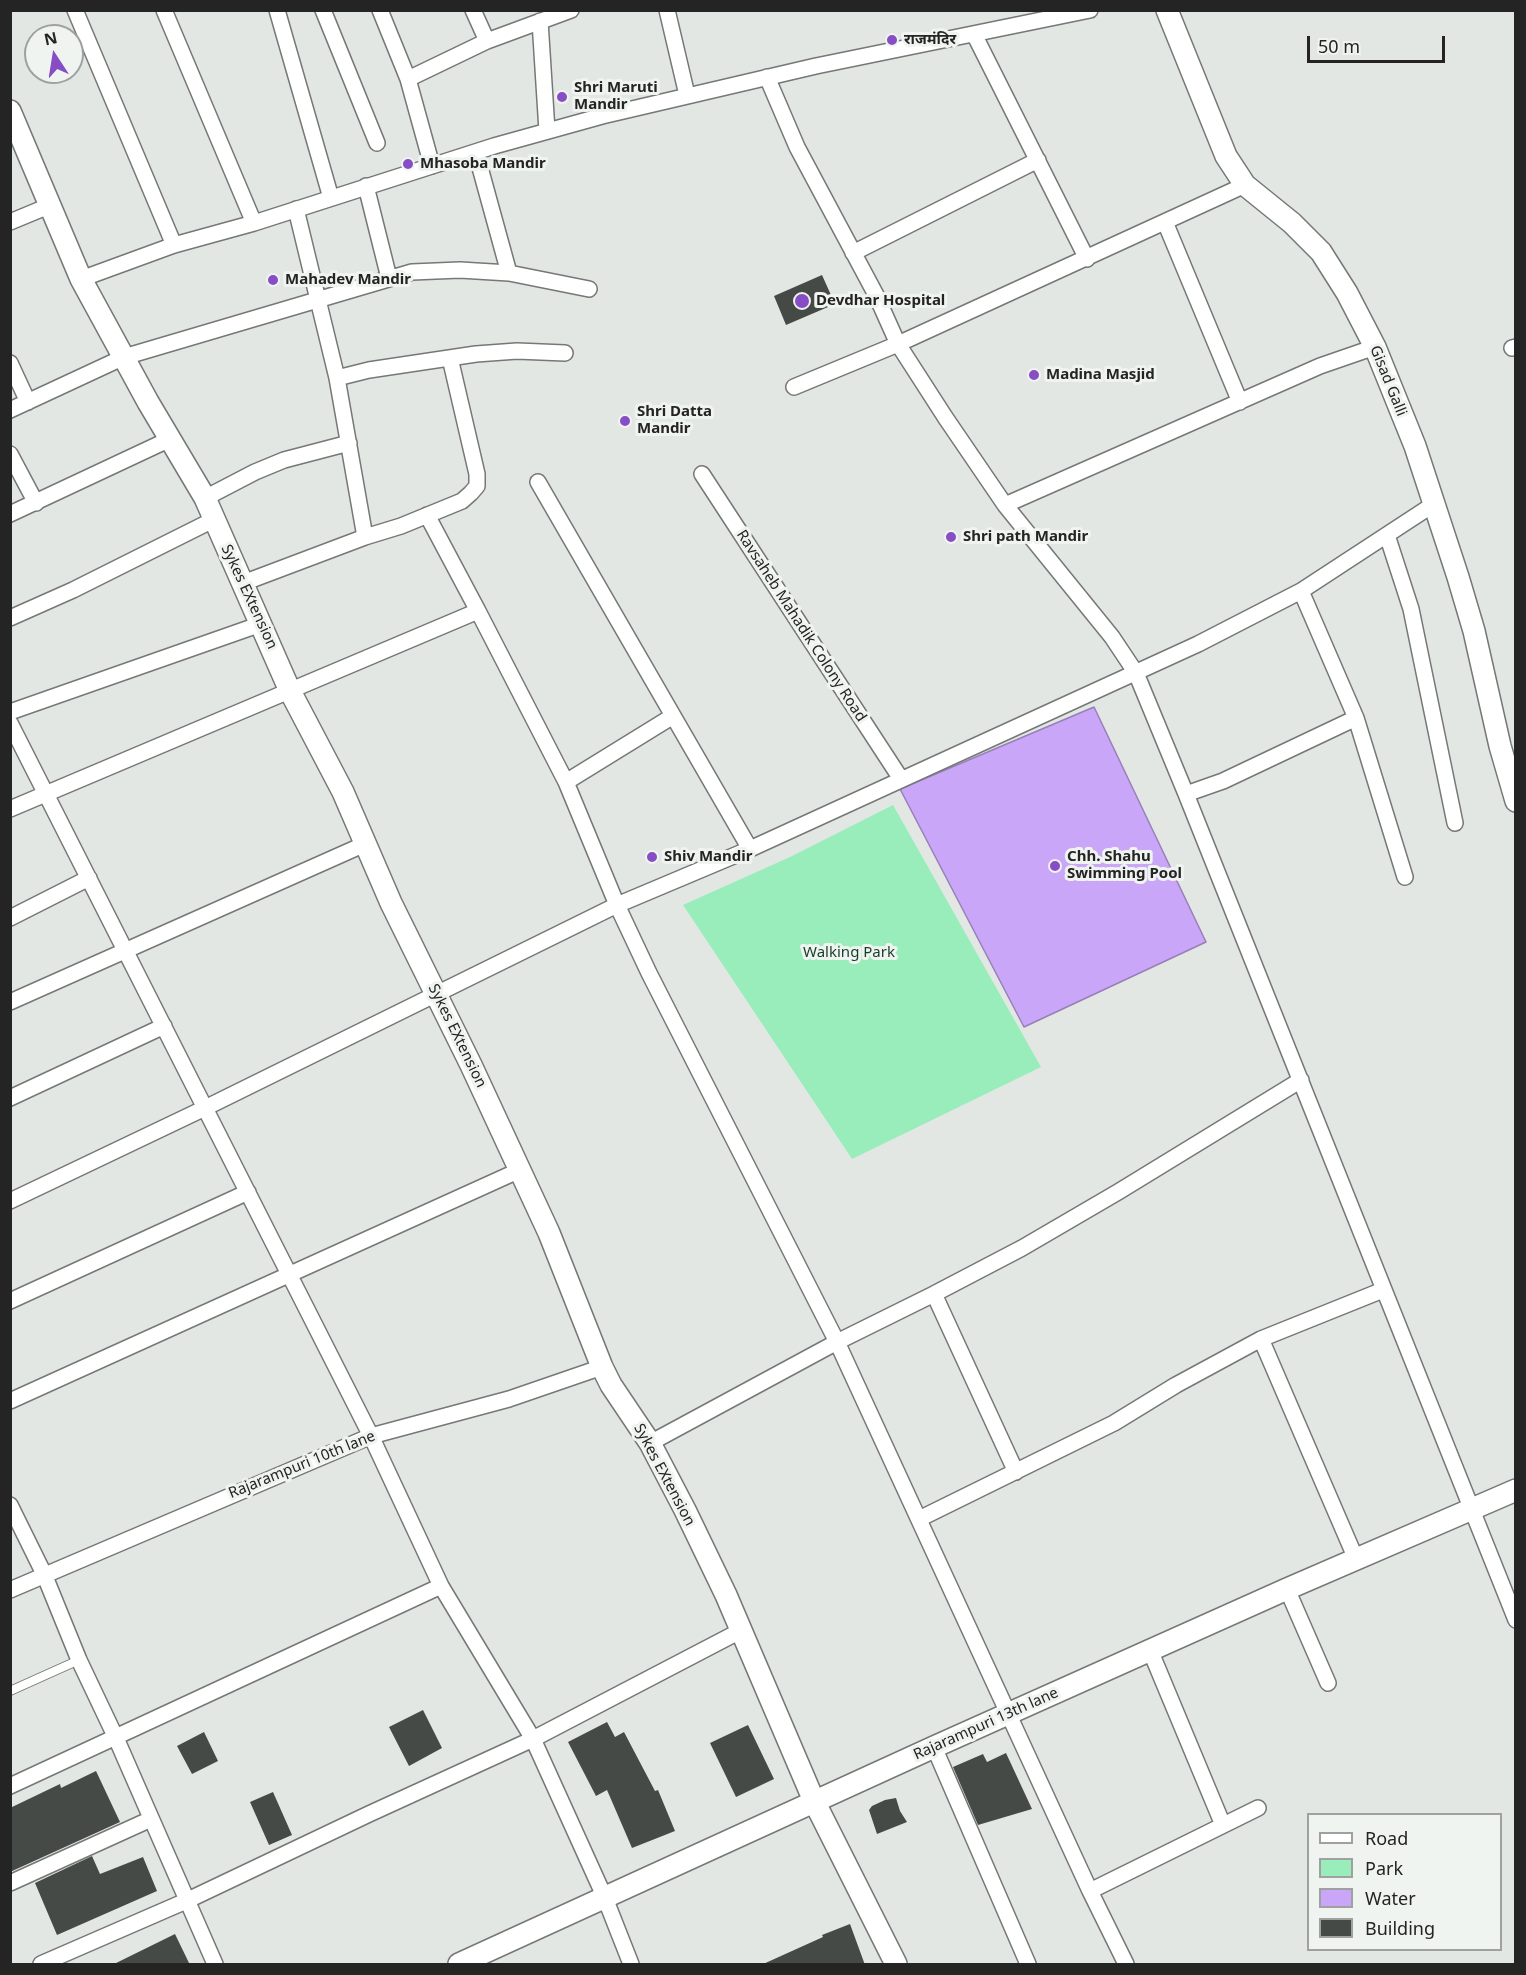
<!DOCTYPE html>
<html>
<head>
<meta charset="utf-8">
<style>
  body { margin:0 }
  #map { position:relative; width:1526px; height:1975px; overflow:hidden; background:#e3e7e4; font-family:"Noto Sans",sans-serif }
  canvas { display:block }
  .frame { position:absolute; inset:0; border:12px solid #232423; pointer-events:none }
  .legend { position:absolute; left:1307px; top:1813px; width:195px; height:138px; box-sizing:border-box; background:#f0f4f1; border:2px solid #9ea19f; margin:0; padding:8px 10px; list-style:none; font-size:18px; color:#232423 }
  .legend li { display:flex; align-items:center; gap:12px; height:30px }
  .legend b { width:30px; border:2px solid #9ea19f }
  .north { position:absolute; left:24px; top:24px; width:60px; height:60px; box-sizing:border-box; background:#f0f4f1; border:2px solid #9ea19f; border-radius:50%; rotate:348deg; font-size:16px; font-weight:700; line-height:24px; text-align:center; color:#232423 }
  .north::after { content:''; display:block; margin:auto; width:21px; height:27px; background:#874dc4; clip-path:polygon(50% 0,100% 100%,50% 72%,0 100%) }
  .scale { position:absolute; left:1307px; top:36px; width:138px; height:27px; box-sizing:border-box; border:3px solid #232423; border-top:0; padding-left:8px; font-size:18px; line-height:21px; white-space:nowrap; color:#232423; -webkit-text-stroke:4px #f0f4f1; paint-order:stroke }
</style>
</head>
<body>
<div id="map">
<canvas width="1526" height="1975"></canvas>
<div class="frame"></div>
<ul class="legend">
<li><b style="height:8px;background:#fff"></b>Road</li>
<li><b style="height:16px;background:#99edba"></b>Park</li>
<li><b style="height:16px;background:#c9a6f7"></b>Water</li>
<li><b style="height:16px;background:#464a47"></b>Building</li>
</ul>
<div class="north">N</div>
<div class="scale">50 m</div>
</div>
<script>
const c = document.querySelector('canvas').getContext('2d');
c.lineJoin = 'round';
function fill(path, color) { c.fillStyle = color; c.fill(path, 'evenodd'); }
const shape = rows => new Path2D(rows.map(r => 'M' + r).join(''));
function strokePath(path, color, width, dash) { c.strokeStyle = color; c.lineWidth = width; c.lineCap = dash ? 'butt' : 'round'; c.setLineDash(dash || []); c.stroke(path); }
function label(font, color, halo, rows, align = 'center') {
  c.font = font + ' "Noto Sans","Noto Sans Devanagari",sans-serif'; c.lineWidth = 6; c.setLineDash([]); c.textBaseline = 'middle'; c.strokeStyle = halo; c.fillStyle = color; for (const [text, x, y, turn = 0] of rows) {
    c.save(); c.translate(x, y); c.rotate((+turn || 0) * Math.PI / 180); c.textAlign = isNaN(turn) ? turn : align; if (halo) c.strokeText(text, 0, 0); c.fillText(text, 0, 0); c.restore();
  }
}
fill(shape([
  [893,805,1041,1067,852,1159,683,905,790,857]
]), '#99edba');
const water = shape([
  [1094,707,1206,942,1024,1027,900,789,1094,707]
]);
fill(water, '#c9a6f7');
strokePath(water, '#977fb7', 1.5);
fill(shape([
  [822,275,835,304,786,325,774,296],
  [423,1710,442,1748,409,1766,389,1727],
  [607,1722,615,1737,624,1732,655,1791,658,1790,675,1831,632,1848,607,1790,596,1796,568,1742],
  [748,1725,774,1779,736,1797,710,1743],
  [204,1732,218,1761,192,1774,177,1746],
  [1006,1753,1032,1809,978,1825,953,1767,983,1754,987,1762],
  [96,1771,120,1822,10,1872,10,1808,60,1784,61,1788],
  [273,1792,292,1835,269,1845,250,1802],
  [896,1798,900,1811,907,1822,877,1834,869,1810,872,1806,885,1800],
  [92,1856,100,1874,143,1857,157,1891,57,1935,35,1883],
  [850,1924,865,1965,761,1965,823,1937,822,1935],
  [175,1934,190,1965,112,1965]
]), '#464a47');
const lane = shape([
  [10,1691,79,1660]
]);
const street = shape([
  [75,10,174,245],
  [164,10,254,223],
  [277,10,331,198],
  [323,10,377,143],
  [380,10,408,79,432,166],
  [473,10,487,41],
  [667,10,687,95],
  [540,21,547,131],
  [974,34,1087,259],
  [767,77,797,147,876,295,898,344,945,417,1005,505,1112,637,1136,673,1186,794,1516,1620],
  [408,79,487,41,571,10],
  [476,153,509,273],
  [366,186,389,278],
  [296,209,337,378,365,537],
  [10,222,51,205],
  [1165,222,1240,402],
  [853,253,1038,160],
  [81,279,174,245,254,223,494,146,602,116,816,66,1090,10],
  [1512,348,1516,347],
  [10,363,28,402],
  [337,378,369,370,476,354,517,351,565,353],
  [794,387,898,344,1245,185],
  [10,410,124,357,412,272,460,270,509,273,589,289],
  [10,454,36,503],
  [702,474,901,779],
  [538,482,750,849],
  [205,498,255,472,284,460,349,443],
  [1005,505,1320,366,1375,347],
  [10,514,170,439],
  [427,515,478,611],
  [1387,535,1411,609,1455,823],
  [243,583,365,537,401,526,462,501,471,493,477,486,477,474,450,358],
  [1301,591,1356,718,1405,877],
  [10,618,73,590,213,520],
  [10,712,261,624],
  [10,723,371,1436,441,1586,533,1739,605,1898,631,1964],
  [566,782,673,716],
  [1186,794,1223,781,1356,718],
  [10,809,478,611,566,782,617,905,649,973,837,1342,1090,1891,1126,1964],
  [10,918,89,878],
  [10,1002,365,844],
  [10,1098,164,1026],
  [10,1201,205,1108,617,905,750,849,1198,644,1301,591,1434,504],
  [934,1294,1016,1472],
  [10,1301,248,1192],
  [1261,1339,1356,1559],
  [10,1401,520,1170],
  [650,1443,837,1342,934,1294,1022,1248,1118,1192,1301,1080],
  [10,1505,44,1574,79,1660,116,1738,215,1964],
  [919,1519,1114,1423,1176,1385,1261,1339,1383,1290],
  [1287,1589,1328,1683],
  [10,1590,371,1436,509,1399,602,1367],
  [1150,1650,1223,1825],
  [934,1747,1028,1964],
  [10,1786,441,1586],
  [10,1883,151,1819],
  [1090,1891,1258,1808],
  [41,1964,186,1901,369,1814,533,1739,742,1630]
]);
const secondary = shape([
  [1167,10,1226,156,1245,185,1292,223,1321,252,1347,293,1375,347,1415,446,1458,577,1474,631,1500,746,1516,801],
  [10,111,81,279,148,402,205,498,290,691,343,792,391,903,471,1065,549,1233,602,1367,611,1385,650,1443,685,1510,726,1595,814,1801,896,1964],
  [459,1964,934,1747,1287,1589,1516,1490]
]);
strokePath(lane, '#747876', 10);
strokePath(street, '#747876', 18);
strokePath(secondary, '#747876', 24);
strokePath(lane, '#fff', 8);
strokePath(street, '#fff', 15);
strokePath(secondary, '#fff', 21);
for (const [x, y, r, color] of [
  [892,40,6,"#874dc4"],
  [562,97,6,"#874dc4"],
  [408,164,6,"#874dc4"],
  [273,280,6,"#874dc4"],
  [802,301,8,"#874dc4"],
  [1034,375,6,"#874dc4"],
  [625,421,6,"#874dc4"],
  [951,537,6,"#874dc4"],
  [652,857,6,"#874dc4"],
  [1055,866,6,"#874dc4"]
]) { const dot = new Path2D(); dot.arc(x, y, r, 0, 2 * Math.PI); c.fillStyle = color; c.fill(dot); strokePath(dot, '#f0f4f1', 2); }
label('bold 15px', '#232423', '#f0f4f1', [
  ["राजमंदिर",904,40],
  ["Shri Maruti",574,88],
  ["Mandir",574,105],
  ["Mhasoba Mandir",420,164],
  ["Mahadev Mandir",285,280],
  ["Devdhar Hospital",816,301],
  ["Madina Masjid",1046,375],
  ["Shri Datta",637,412],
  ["Mandir",637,429],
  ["Shri path Mandir",963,537],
  ["Shiv Mandir",664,857],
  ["Chh. Shahu",1067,857],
  ["Swimming Pool",1067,874]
], 'left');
label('15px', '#232423', '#f0f4f1', [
  ["Gisad Galli",1388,381,68],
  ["Sykes EXtension",249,597,65],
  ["Ravsaheb Mahadik Colony Road",801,626,57],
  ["Sykes EXtension",457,1036,64],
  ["Rajarampuri 10th lane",302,1465,-22],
  ["Sykes EXtension",664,1475,62],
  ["Rajarampuri 13th lane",986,1724,-24]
]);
label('15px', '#163d28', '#f0f4f1', [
  ["Walking Park",849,953]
]);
</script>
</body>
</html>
